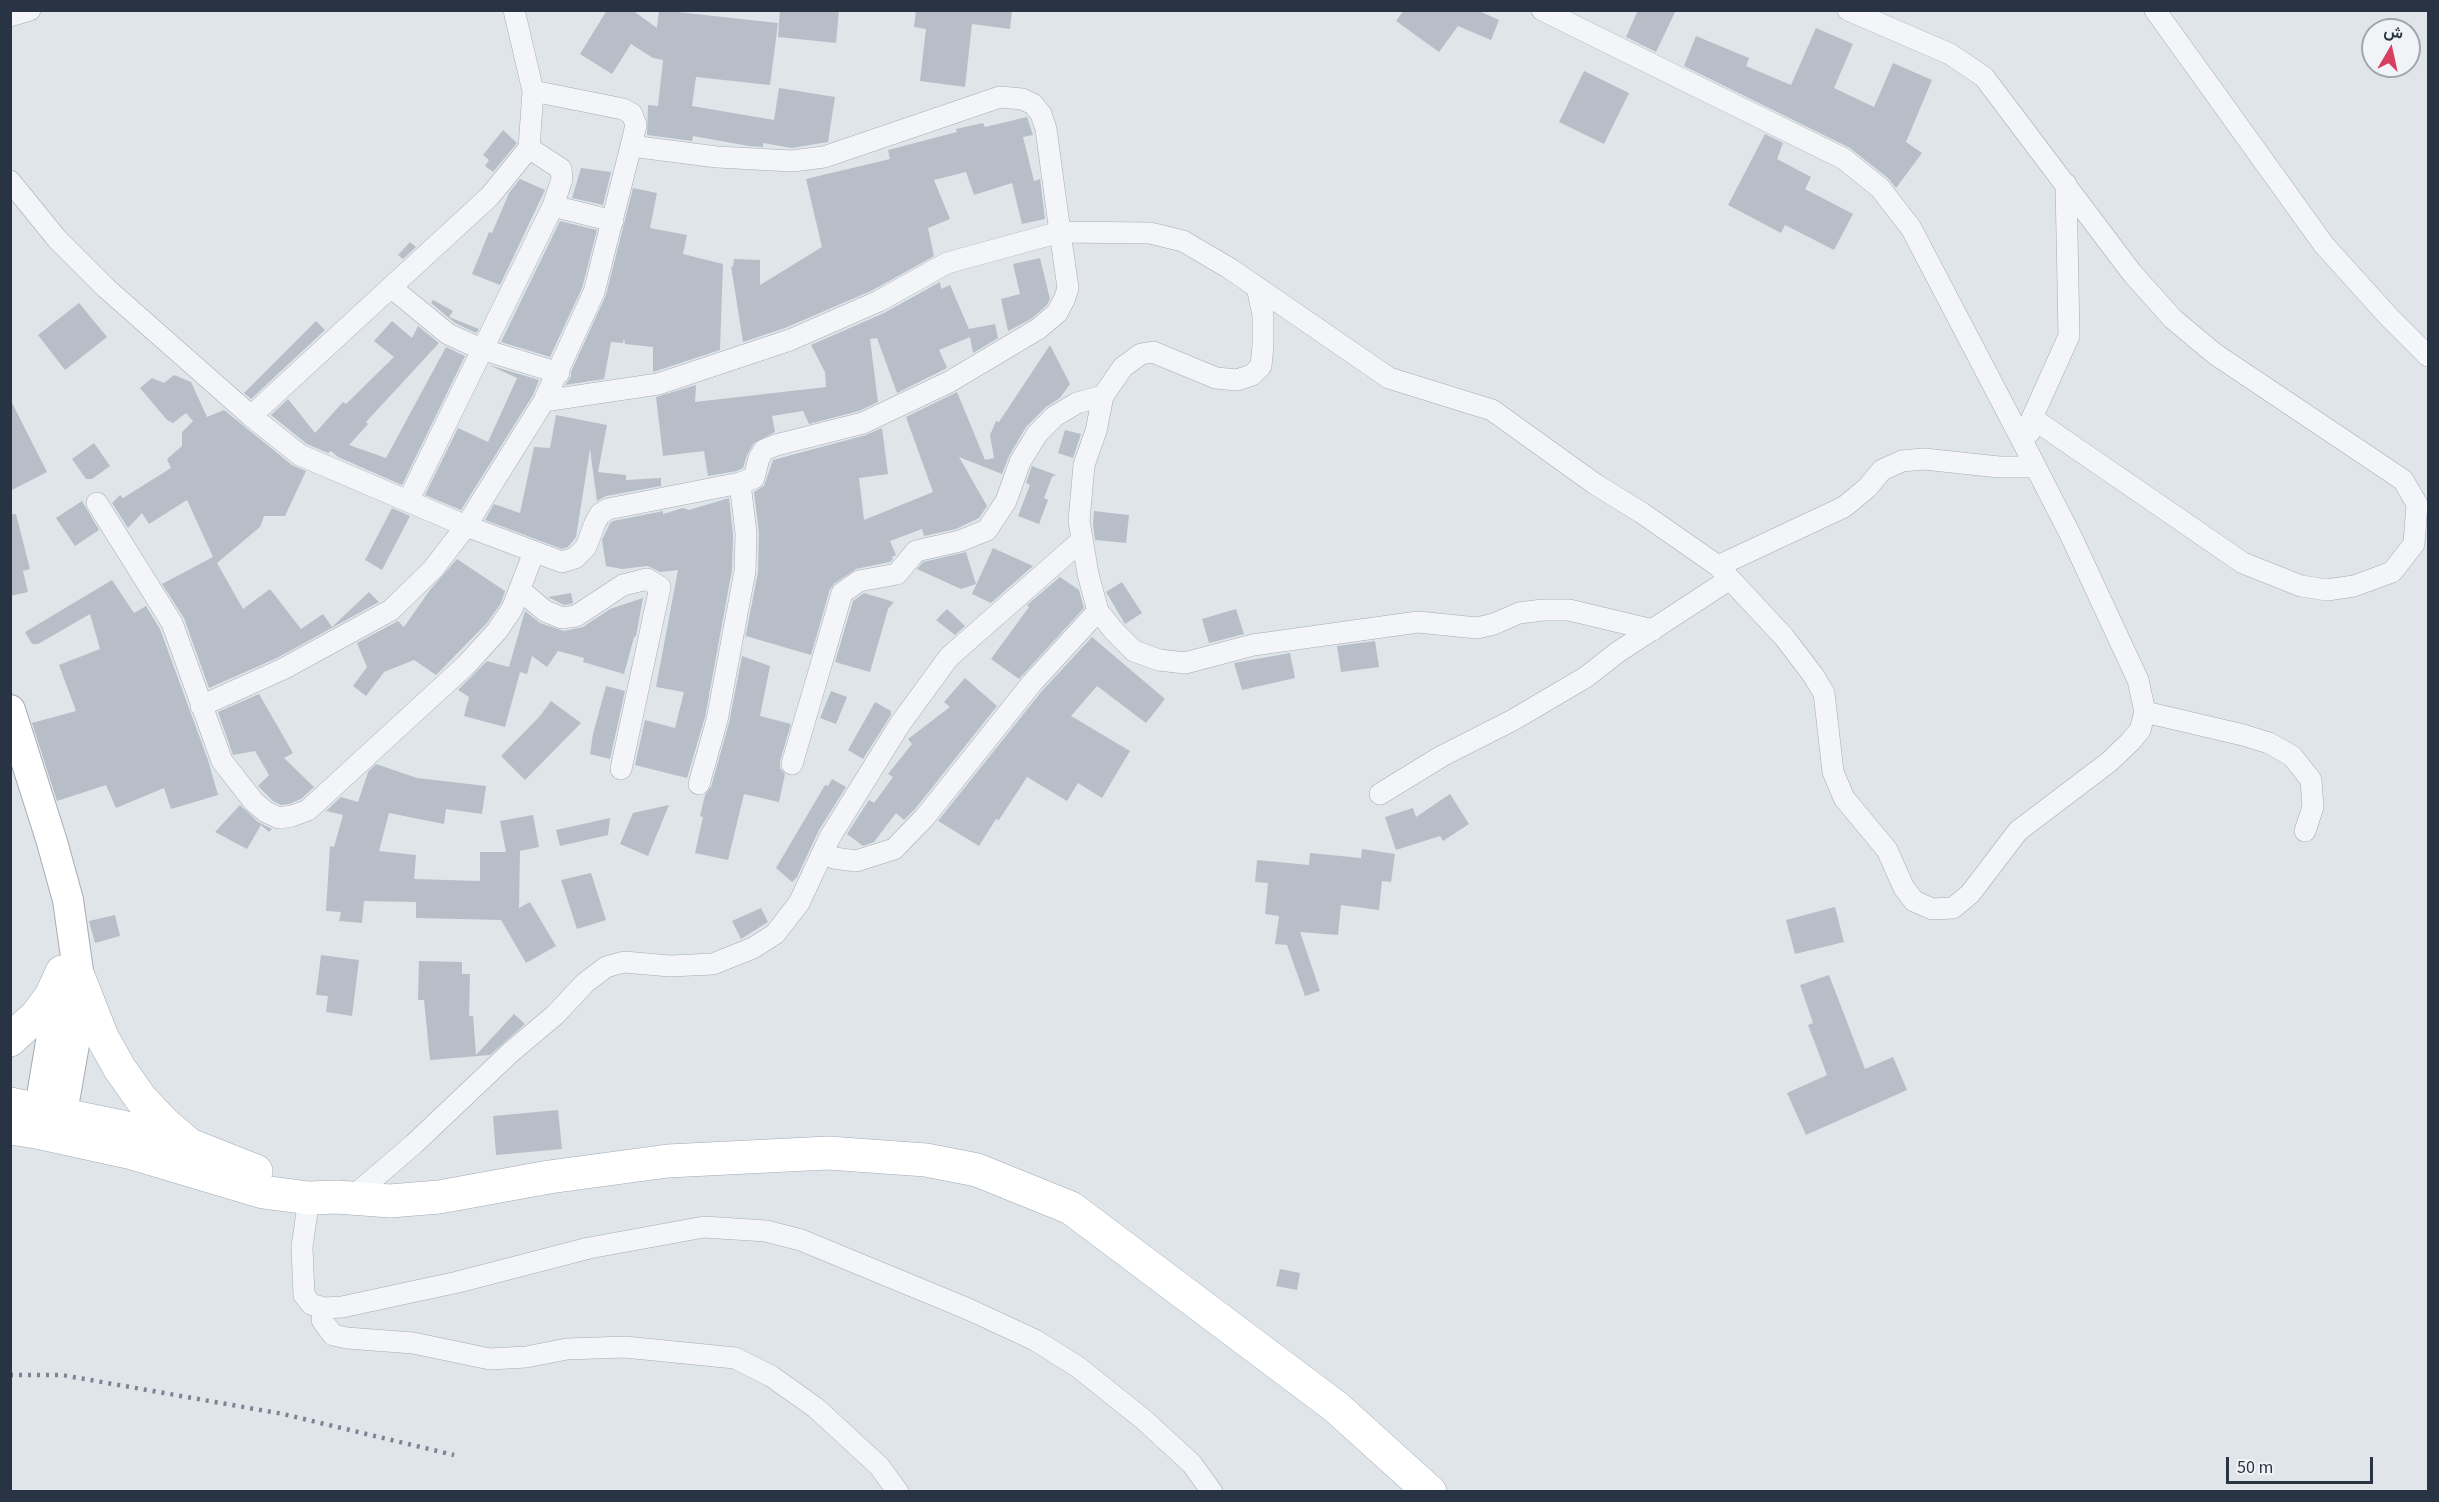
<!DOCTYPE html>
<html>
<head>
<meta charset="utf-8">
<style>
  body { margin:0 }
  #map { position:relative; width:2439px; height:1502px; overflow:hidden; background:#e0e5ea; font-family:"Source Sans 3",Vazirmatn,sans-serif }
  canvas { display:block }
  .frame { position:absolute; inset:0; border:12px solid #283343; pointer-events:none }
  .north { position:absolute; left:2361px; top:18px; width:60px; height:60px; box-sizing:border-box; background:#f0f4f7; border:2px solid #a0a7af; border-radius:50%; rotate:9deg; font-size:16px; font-weight:700; line-height:24px; text-align:center; color:#283343 }
  .north::after { content:''; display:block; margin:auto; width:21px; height:27px; background:#d73e5f; clip-path:polygon(50% 0,100% 100%,50% 72%,0 100%) }
  .scale { position:absolute; left:2226px; top:1457px; width:147px; height:27px; box-sizing:border-box; border:3px solid #283343; border-top:0; padding-left:8px; font-size:18px; line-height:21px; white-space:nowrap; color:#283343; -webkit-text-stroke:4px #f0f4f7; paint-order:stroke }
</style>
</head>
<body>
<div id="map">
<canvas width="2439" height="1502"></canvas>
<div class="frame"></div>
<div class="north">ش</div>
<div class="scale">50 m</div>
</div>
<script>
const c = document.querySelector('canvas').getContext('2d');
c.lineJoin = 'round';
function fill(path, color) { c.fillStyle = color; c.fill(path, 'evenodd'); }
const shape = rows => new Path2D(rows.map(r => 'M' + r).join(''));
function strokePath(path, color, width, dash) { c.strokeStyle = color; c.lineWidth = width; c.lineCap = dash ? 'butt' : 'round'; c.setLineDash(dash || []); c.stroke(path); }
fill(shape([
  [607,10,632,10,657,28,659,10,778,23,770,85,696,77,692,106,774,120,779,88,835,97,828,142,792,148,763,143,763,147,749,146,693,136,692,141,647,135,648,105,658,106,663,60,653,58,631,44,612,74,580,54],
  [780,10,839,10,836,43,778,37],
  [916,10,1012,10,1010,29,972,24,965,87,920,81,926,29,914,27],
  [1404,10,1477,10,1499,20,1491,40,1458,26,1439,52,1396,21],
  [1638,10,1676,10,1656,52,1626,37],
  [1816,28,1853,44,1834,88,1874,107,1893,63,1932,80,1906,142,1922,153,1896,188,1888,178,1850,148,1684,66,1696,36,1749,58,1746,66,1791,85],
  [1584,71,1629,93,1604,144,1559,122],
  [1027,117,1033,135,1023,137,1034,181,1040,179,1045,219,1022,224,1012,183,974,195,966,172,934,180,950,219,928,228,934,256,873,290,785,328,743,342,731,266,733,267,734,259,760,260,760,285,822,247,806,179,890,159,888,150,957,132,956,129,983,123,985,127],
  [503,130,517,143,493,172,485,166,489,160,483,155],
  [1765,134,1783,143,1777,159,1811,177,1805,189,1853,214,1834,250,1785,225,1781,233,1728,205],
  [581,168,611,172,603,205,572,198],
  [520,179,545,190,500,285,472,274,489,232,492,233,509,193],
  [633,188,657,193,650,228,687,235,683,254,723,264,720,350,653,372,653,347,625,344,624,338,623,343,611,342,604,379,565,385,571,377,571,372,606,295],
  [560,221,597,230,582,288,550,357,501,342],
  [410,242,416,247,403,259,398,255],
  [1040,258,1050,299,1047,305,1031,319,1008,331,1001,299,1020,294,1013,264],
  [940,282,941,289,950,285,969,329,995,324,998,338,973,353,970,337,939,350,947,368,897,393,877,338,870,339,878,402,859,411,809,424,803,411,772,416,775,432,754,443,747,455,743,468,737,471,708,476,704,451,663,456,656,397,696,385,695,402,826,387,825,372,811,345,884,313],
  [433,300,453,311,449,317,479,329,476,333,455,323,431,303],
  [79,303,107,337,65,370,38,335],
  [316,321,325,330,251,399,244,393],
  [392,321,412,338,418,326,439,343,366,422,368,424,349,445,386,458,446,347,465,356,402,485,338,457,331,451,328,453,307,444,271,415,288,399,315,433,343,402,346,404,394,357,374,341],
  [1050,345,1070,384,1060,398,1046,407,1026,427,1009,456,1002,474,959,457,987,506,979,518,956,529,924,536,922,529,890,541,896,555,892,557,893,559,890,562,856,569,835,583,830,589,811,655,746,636,745,639,758,572,759,533,754,492,764,486,773,460,866,435,882,428,888,474,859,478,864,520,933,492,906,417,957,392,985,460,994,458,990,435,996,421,999,422],
  [489,365,539,380,533,395,461,510,425,495,458,428,488,442,517,378],
  [174,375,191,382,207,417,224,410,292,465,306,471,285,516,264,516,260,527,217,563,243,609,270,589,301,629,323,614,332,627,369,592,379,602,277,658,209,688,184,618,162,584,213,557,187,500,149,524,142,513,128,528,112,503,120,495,123,498,171,468,167,459,182,446,182,432,193,421,186,413,173,423,167,420,140,388,152,378,164,383],
  [10,399,47,472,10,491],
  [556,415,607,425,598,472,626,475,626,480,661,478,661,486,606,496,597,501,590,449,576,537,568,547,562,549,485,520,494,504,520,513,534,447,550,448],
  [1065,430,1081,434,1073,458,1058,453],
  [94,443,110,466,92,479,86,479,72,459],
  [1032,466,1056,475,1052,477,1044,498,1048,500,1039,524,1018,516,1030,485,1026,483],
  [729,498,733,534,732,570,705,717,687,778,635,765,645,720,675,728,684,692,656,687,678,570,660,572,648,566,622,569,606,566,602,540,610,523,613,521,663,511,663,514,683,508,689,510],
  [82,501,99,530,75,546,56,518],
  [392,508,410,516,382,570,365,560],
  [1094,511,1129,515,1126,543,1095,540,1093,525],
  [16,514,30,569,23,571,28,592,10,596,10,515],
  [993,548,1033,566,991,603,972,594],
  [966,552,976,584,961,589,917,569,923,562],
  [457,559,505,591,501,603,487,623,436,675,414,660,384,672,366,696,353,686,367,667,357,643,398,621,404,627,430,590],
  [1060,577,1079,590,1084,608,1019,679,991,659,1029,607,1027,605],
  [112,580,134,613,146,606,160,629,208,760,218,795,171,809,164,788,116,808,106,785,57,801,32,723,76,711,59,665,100,649,90,614,38,644,32,644,25,632],
  [1122,582,1142,613,1125,624,1106,592],
  [571,593,573,603,571,604,564,605,548,597],
  [864,593,894,602,888,609,870,672,835,662,853,601],
  [643,598,636,636,634,637,624,674,583,662,584,658,558,651,547,667,532,656,527,674,520,672,505,727,464,716,469,697,458,690,487,661,509,667,525,611,540,623,564,631,583,627,610,609],
  [947,609,965,626,955,635,936,620],
  [1236,609,1244,634,1209,643,1202,619],
  [1092,637,1165,699,1146,723,1097,686,1071,716,1130,751,1102,798,1078,783,1067,801,1027,777,999,820,996,819,979,846,938,821,1042,691],
  [1375,641,1379,667,1341,672,1337,646],
  [1290,653,1295,678,1242,690,1234,663],
  [742,656,770,666,760,716,791,724,780,761,780,768,785,774,779,802,744,794,728,860,695,853,703,817,700,816,705,795,711,787,729,723],
  [965,678,997,706,915,809,904,820,896,813,874,842,863,846,847,834,869,800,874,803,893,777,888,774,912,744,908,739,950,707,944,702],
  [606,686,625,691,610,759,590,754,593,734],
  [831,691,847,697,836,724,820,718],
  [259,694,293,753,284,758,314,787,301,799,289,804,281,805,273,801,258,786,269,775,255,751,233,755,218,712],
  [551,701,581,723,525,780,501,756,540,716],
  [875,702,891,711,891,715,863,759,848,750],
  [376,764,417,778,486,786,482,814,446,809,444,824,389,813,379,851,416,855,414,879,480,881,480,852,506,852,500,821,533,815,539,847,520,851,519,908,530,902,556,946,526,963,501,920,416,918,416,902,364,901,362,923,339,921,341,912,326,911,330,846,334,847,343,815,326,811,341,797,358,802,368,772],
  [832,779,846,787,819,830,797,877,792,882,776,868,825,785,828,786],
  [1450,794,1469,824,1443,841,1440,836,1396,850,1385,817,1413,808,1416,817],
  [240,805,258,822,272,829,269,832,261,825,247,849,215,832],
  [669,805,648,856,620,844,633,813],
  [610,818,608,835,560,846,556,830],
  [1362,849,1395,854,1391,882,1382,881,1379,910,1341,905,1338,935,1300,932,1320,991,1305,996,1287,945,1275,944,1279,916,1265,914,1268,883,1255,882,1257,860,1309,865,1310,853,1361,858],
  [591,873,606,920,577,929,561,880],
  [1835,907,1844,942,1795,954,1786,920],
  [761,908,768,922,741,939,732,921],
  [115,915,120,936,95,943,89,921],
  [321,955,359,960,352,1016,326,1012,328,996,316,995],
  [419,961,462,962,462,974,470,974,469,1016,473,1016,476,1055,514,1014,525,1024,490,1055,430,1060,424,1000,418,1000],
  [1829,975,1865,1069,1893,1057,1907,1090,1806,1135,1787,1093,1827,1075,1808,1025,1813,1023,1800,985],
  [558,1110,562,1149,496,1155,493,1116],
  [1280,1269,1300,1273,1297,1290,1276,1286]
]), '#b7bec8');
const street = shape([
  [514,10,533,91],
  [1848,10,1950,54,1984,77,2132,273,2173,319,2215,354,2403,480,2417,504,2414,544,2392,572,2354,586,2327,590,2301,586,2243,563,2032,418],
  [2155,10,2324,245,2388,316,2428,356],
  [10,16,30,10],
  [10,181,57,239,106,288,251,416,300,455,466,526,562,562,575,558,586,547,595,523,600,514,608,509,740,483,754,478,759,458,764,450,776,445,863,423,949,382,1038,329,1057,313,1064,300,1068,288,1060,232,1150,233,1183,241,1229,268,1389,378,1492,410,1595,484,1642,513,1718,566,1784,637,1813,675,1824,693,1833,772,1844,798,1887,850,1904,888,1914,901,1932,909,1953,908,1970,894,2018,831,2109,762,2130,742,2140,730,2145,712,2138,680,2071,536,2027,450,1911,228,1880,188,1844,159,1542,10],
  [553,206,613,221],
  [1257,287,1263,315,1263,346,1261,366,1252,375,1237,380,1216,378,1153,352,1141,354,1123,367,1103,396,1096,431,1084,465,1079,521,1088,574,1098,611,1114,631,1134,651,1159,660,1185,663,1253,645,1418,622,1477,628,1494,624,1519,613,1543,610,1569,610,1653,630],
  [392,288,448,334,481,349,559,373],
  [544,401,658,384,790,340,879,301,947,263,1060,232,1046,129,1041,114,1033,104,1022,99,1000,97,824,157,792,161,717,157,631,146],
  [2030,432,2032,418,2069,336,2066,184],
  [408,501,553,206,562,179,561,169,529,148],
  [97,503,172,623,222,761,254,802,266,812,279,818,292,816,308,810,466,665,497,631,512,609,534,552],
  [1718,566,1844,507,1867,488,1882,470,1902,461,1924,459,1999,467,2036,467],
  [520,590,545,611,562,618,576,616,623,585,647,579,660,587,621,769],
  [201,706,283,669,391,610,433,569,466,526,544,401,594,292,631,146,636,125,632,114,623,109,533,91,529,148,490,196,251,416],
  [2145,712,2243,735,2269,743,2292,756,2311,780,2313,807,2305,831],
  [792,764,842,593,859,581,897,574,916,551,960,541,987,530,1006,501,1020,462,1037,434,1055,416,1077,403,1103,396],
  [699,784,717,720,745,571,746,533,740,483],
  [1380,794,1442,756,1513,720,1586,677,1618,652,1730,579],
  [823,852,834,858,856,861,894,849,925,817,1032,683,1098,611],
  [309,1198,302,1247,304,1295,311,1304,324,1308,342,1307,458,1282,589,1248,704,1227,766,1231,801,1240,968,1309,1035,1340,1078,1367,1143,1419,1192,1464,1212,1492],
  [351,1198,414,1144,511,1052,555,1015,585,983,606,967,624,962,670,966,713,964,753,948,775,934,799,903,830,837,900,724,949,657,1082,540],
  [324,1308,322,1320,333,1335,347,1338,413,1343,490,1359,526,1357,567,1349,625,1347,735,1358,771,1376,816,1408,879,1466,898,1492]
]);
const secondary = shape([
  [10,710,52,842,68,900,79,978,77,1027,58,1136],
  [36,1132,62,976]
]);
const primary = shape([
  [79,978,102,1037,120,1069,142,1100,164,1123,186,1142],
  [10,1040,37,1015,51,996,62,972],
  [10,1104,122,1127,190,1145,256,1171],
  [10,1128,36,1132,132,1153,263,1192,309,1198,337,1197,390,1201,439,1197,549,1177,668,1161,828,1153,926,1160,977,1170,1071,1208,1336,1407,1430,1492]
]);
strokePath(street, '#a5acb5', 22);
strokePath(secondary, '#a5acb5', 32);
strokePath(primary, '#9faab7', 34);
strokePath(street, '#f3f5f8', 21);
strokePath(secondary, '#fff', 30);
strokePath(primary, '#fff', 33);
strokePath(shape([
  [10,1375,62,1375,283,1414,454,1455]
]), '#798595', 4.5, [3, 6]);
</script>
</body>
</html>
